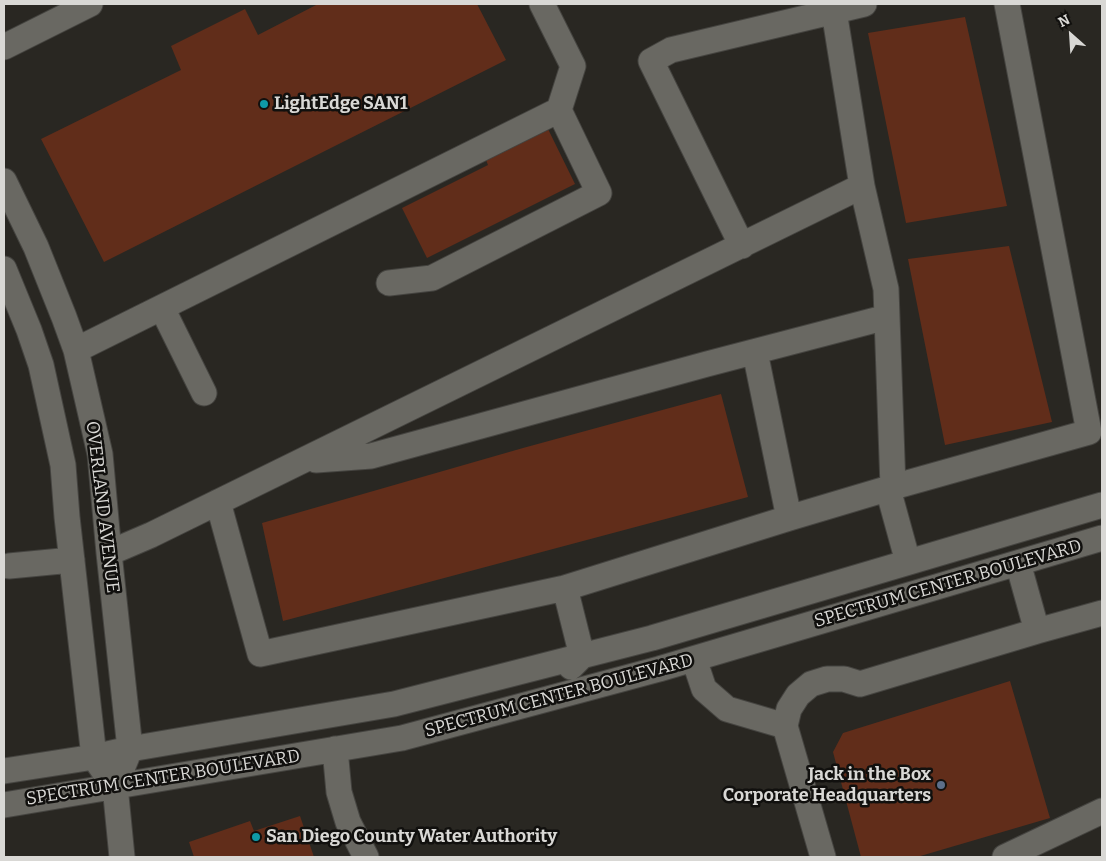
<!DOCTYPE html>
<html>
<head>
<meta charset="utf-8">
<style>
  body { margin:0 }
  #map { position:relative; width:1106px; height:861px; overflow:hidden; background:#292722; font-family:Bitter,serif }
  canvas { display:block }
  .frame { position:absolute; inset:0; border:5px solid #d9d8d5; pointer-events:none }
  .north { position:absolute; left:1046px; top:10px; width:50px; height:50px; -webkit-text-stroke:4px #11100e; paint-order:stroke; rotate:334deg; font-size:14px; font-weight:700; line-height:20px; text-align:center; color:#d9d8d5 }
  .north::after { content:''; display:block; margin:auto; width:18px; height:22px; background:#d9d8d5; clip-path:polygon(50% 0,100% 100%,50% 72%,0 100%) }
</style>
</head>
<body>
<div id="map">
<canvas width="1106" height="861"></canvas>
<div class="frame"></div>
<div class="north">N</div>
</div>
<script>
const c = document.querySelector('canvas').getContext('2d');
c.lineJoin = 'round';
function fill(path, color) { c.fillStyle = color; c.fill(path, 'evenodd'); }
const shape = rows => new Path2D(rows.map(r => 'M' + r).join(''));
function strokePath(path, color, width, dash) { c.strokeStyle = color; c.lineWidth = width; c.lineCap = dash ? 'butt' : 'round'; c.setLineDash(dash || []); c.stroke(path); }
function label(font, color, halo, rows, align = 'center') {
  c.font = font + ' Bitter,serif'; c.lineWidth = 5; c.setLineDash([]); c.textBaseline = 'middle'; c.strokeStyle = halo; c.fillStyle = color; for (const [text, x, y, turn = 0] of rows) {
    c.save(); c.translate(x, y); c.rotate((+turn || 0) * Math.PI / 180); c.textAlign = isNaN(turn) ? turn : align; if (halo) c.strokeText(text, 0, 0); c.fillText(text, 0, 0); c.restore();
  }
}
fill(shape([
  [318,4,477,4,506,60,104,262,41,139,181,70,171,46,245,9,258,35],
  [965,17,1007,206,906,223,868,33],
  [548,129,575,184,427,258,402,208,488,165,486,160],
  [1009,246,1052,422,945,445,908,259],
  [721,394,748,497,283,621,262,523,523,448],
  [1010,681,1050,818,917,857,861,857,833,752,843,733],
  [300,816,314,857,194,857,189,842,250,821,254,831]
]), '#612d1a');
const minor = shape([
  [4,47,90,4],
  [4,181,36,247,64,317,76,350,100,454,109,553,130,749,115,786,122,857],
  [862,186,886,289,893,487],
  [742,246,651,61,671,50,864,4],
  [4,269,29,330,41,365,63,465,67,517,94,757,103,770],
  [389,283,432,278,599,193,559,110],
  [162,308,204,393],
  [76,350,559,110,573,66,542,4],
  [755,352,789,518],
  [316,460,371,456,707,364,887,317],
  [888,489,908,562],
  [218,502,260,654,565,588,789,518,893,487,1089,432,1007,4],
  [109,553,151,535,862,186,834,11],
  [9,566,72,560],
  [565,588,582,656,571,667],
  [1037,631,1102,613],
  [694,659,704,689,727,709,785,726,823,857],
  [785,726,789,709,798,695,811,684,827,679,844,679,860,684,1037,631,1018,563],
  [335,749,339,792,348,822,366,857],
  [4,771,94,757,130,749,394,704,652,638,1102,505],
  [4,805,402,738,659,669,1102,538],
  [1005,857,1102,811]
]);
strokePath(minor, '#454440', 27);
strokePath(minor, '#696862', 25);
for (const [x, y, r, color] of [
  [264,104,5,"#0f9aa8"],
  [941,785,5,"#5c6f8a"],
  [256,837,5,"#0f9aa8"]
]) { const dot = new Path2D(); dot.arc(x, y, r, 0, 2 * Math.PI); c.fillStyle = color; c.fill(dot); strokePath(dot, '#11100e', 2); }
label('bold 18px', '#d9d8d5', '#11100e', [
  ["LightEdge SAN1",274,104],
  ["Jack in the Box",931,775,"right"],
  ["Corporate Headquarters",931,796,"right"],
  ["San Diego County Water Authority",266,837]
], 'left');
label('18px', '#d9d8d5', '#11100e', [
  ["OVERLAND AVENUE",102,507,83],
  ["SPECTRUM CENTER BOULEVARD",948,584,-16],
  ["SPECTRUM CENTER BOULEVARD",559,696,-15],
  ["SPECTRUM CENTER BOULEVARD",163,778,-9]
]);
</script>
</body>
</html>
